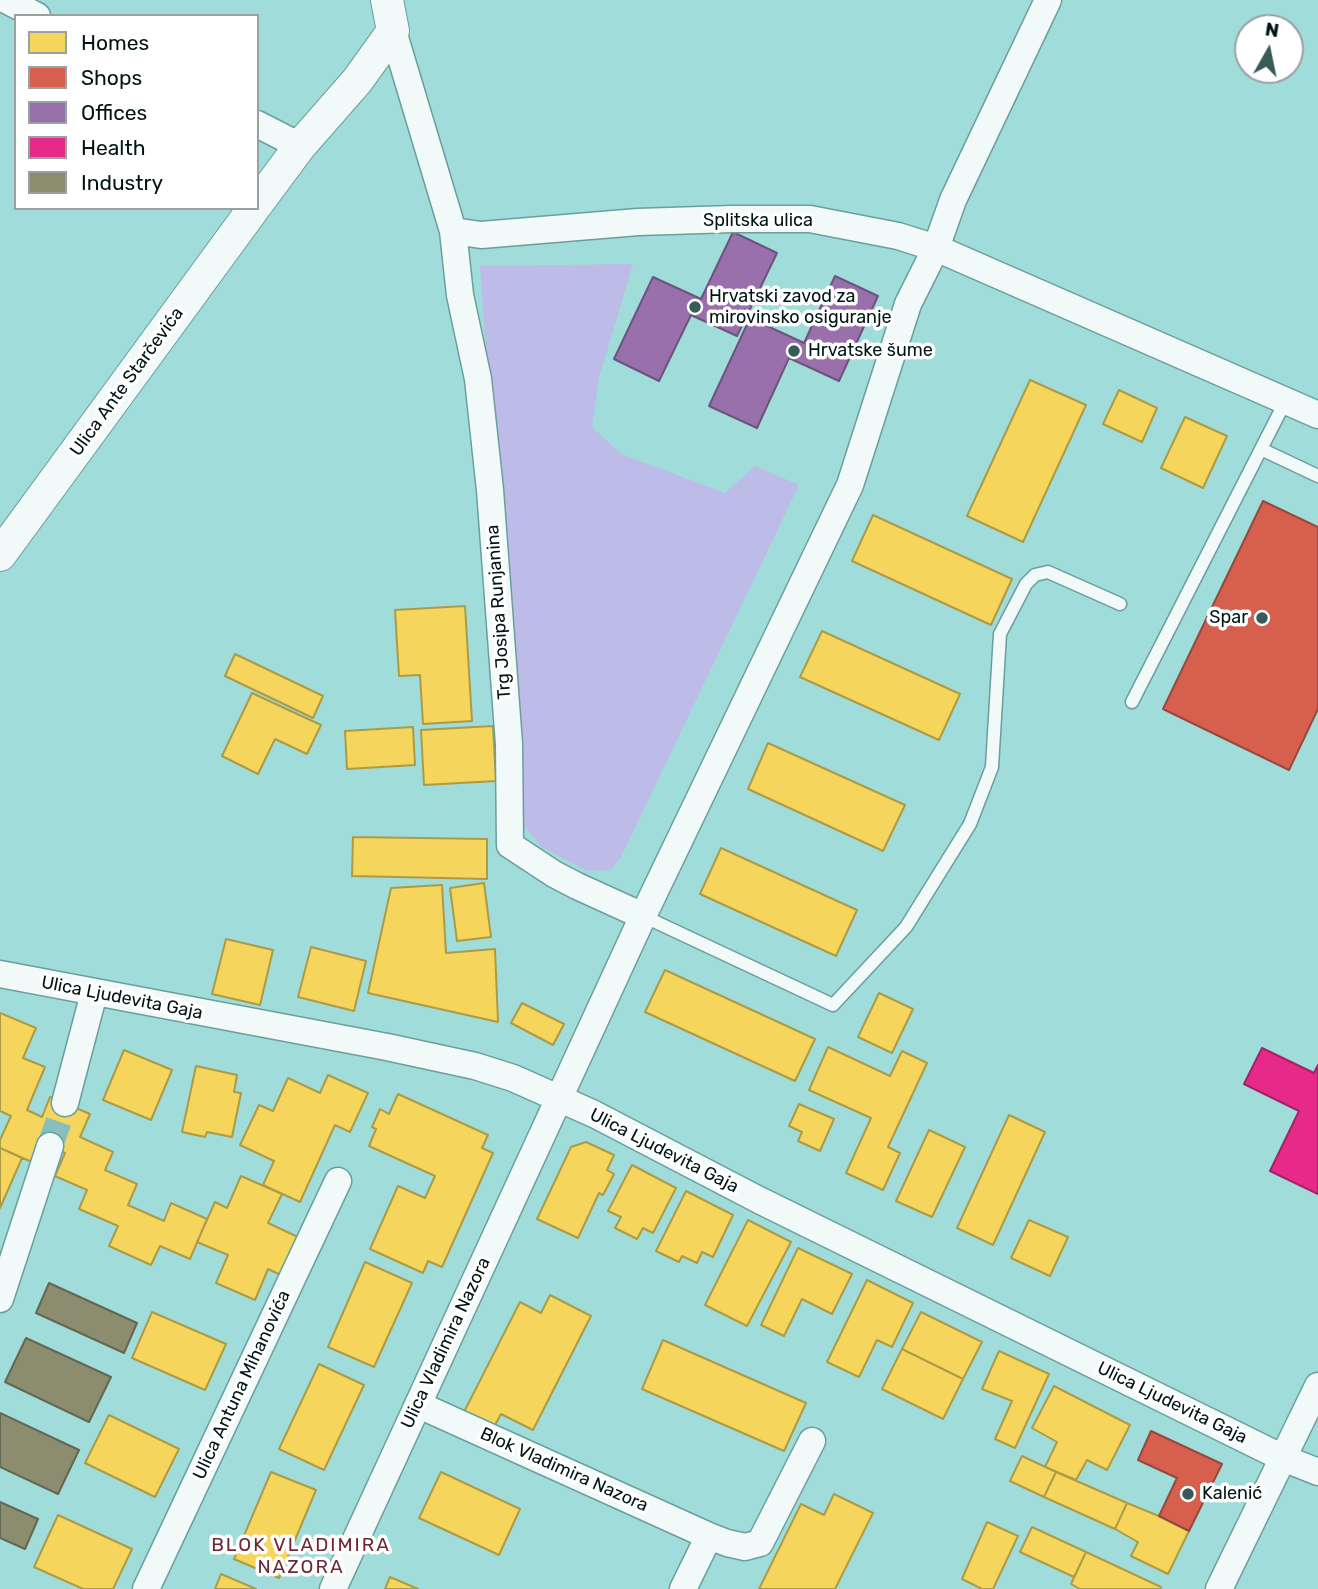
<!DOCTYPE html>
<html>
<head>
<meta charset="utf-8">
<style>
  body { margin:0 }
  #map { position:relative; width:1318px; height:1589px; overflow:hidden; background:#a0dcd9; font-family:Rubik,sans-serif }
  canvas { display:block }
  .legend { position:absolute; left:14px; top:14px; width:245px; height:196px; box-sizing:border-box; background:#fff; border:2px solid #99a1a1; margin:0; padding:9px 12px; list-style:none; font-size:21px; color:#001414 }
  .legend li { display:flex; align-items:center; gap:14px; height:35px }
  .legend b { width:35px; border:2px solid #99a1a1 }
  .north { position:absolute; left:1234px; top:14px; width:70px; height:70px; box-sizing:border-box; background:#fff; border:2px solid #99a1a1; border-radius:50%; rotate:9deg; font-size:19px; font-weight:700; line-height:28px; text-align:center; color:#001414 }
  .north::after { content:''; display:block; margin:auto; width:24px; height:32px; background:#385a59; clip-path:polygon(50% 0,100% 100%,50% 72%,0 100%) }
</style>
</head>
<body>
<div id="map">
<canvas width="1318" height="1589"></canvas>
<ul class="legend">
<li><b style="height:19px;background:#f6d55c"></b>Homes</li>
<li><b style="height:19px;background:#d6604d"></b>Shops</li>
<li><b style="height:19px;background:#9970ab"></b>Offices</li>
<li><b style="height:19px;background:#e7298a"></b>Health</li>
<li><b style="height:19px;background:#8c8c6e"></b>Industry</li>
</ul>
<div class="north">N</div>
</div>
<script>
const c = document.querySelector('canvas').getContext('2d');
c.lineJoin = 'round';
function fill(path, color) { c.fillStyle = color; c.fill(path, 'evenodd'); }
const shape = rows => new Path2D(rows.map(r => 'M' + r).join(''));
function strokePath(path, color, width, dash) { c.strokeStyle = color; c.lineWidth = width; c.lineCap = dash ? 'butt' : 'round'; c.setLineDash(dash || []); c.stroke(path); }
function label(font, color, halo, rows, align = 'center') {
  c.font = font + ' Rubik,sans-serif'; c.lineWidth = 7; c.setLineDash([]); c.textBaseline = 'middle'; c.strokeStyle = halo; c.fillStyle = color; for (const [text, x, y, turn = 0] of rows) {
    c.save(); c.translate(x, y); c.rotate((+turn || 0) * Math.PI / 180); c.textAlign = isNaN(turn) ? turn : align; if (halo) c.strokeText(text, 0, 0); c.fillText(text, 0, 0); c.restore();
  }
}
fill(shape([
  [633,264,599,378,592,427,621,454,725,493,755,466,799,485,621,857,611,870,587,871,542,847,518,819,480,266]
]), '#bdbbe7');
const homes = shape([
  [1030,380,1086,405,1023,542,967,516,1030,380],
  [1119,390,1157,408,1142,442,1103,424,1119,390],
  [1185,417,1227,436,1203,488,1161,468,1185,417],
  [873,515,1012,579,991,625,852,561,873,515],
  [465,606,472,721,423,724,420,675,399,676,395,610,465,606],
  [822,631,960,694,939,740,800,677,822,631],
  [235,654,323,696,313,718,225,676,235,654],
  [252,693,321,725,307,754,275,739,258,774,222,756,252,693],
  [493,726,496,781,424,785,421,730,493,726],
  [413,727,415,765,347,769,345,731,413,727],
  [768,743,905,805,883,851,748,789,768,743],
  [353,837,487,839,487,879,352,876,353,837],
  [721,848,857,910,836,956,700,894,721,848],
  [484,883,491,937,457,941,450,888,484,883],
  [442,885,446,953,495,949,498,1022,368,993,391,888,442,885],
  [226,939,273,950,260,1005,212,994,226,939],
  [311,947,366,961,354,1011,298,997,311,947],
  [665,970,815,1039,795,1081,645,1012,665,970],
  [879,993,913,1009,892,1053,858,1037,879,993],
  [522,1003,564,1024,553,1045,511,1023,522,1003],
  [0,1013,36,1028,23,1058,45,1067,27,1110,42,1117,50,1097,90,1114,80,1137,113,1152,105,1170,137,1184,128,1205,164,1221,171,1203,207,1219,190,1259,160,1246,151,1265,109,1246,118,1226,79,1209,87,1190,55,1176,65,1153,41,1142,32,1162,0,1148,0,1140,11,1116,0,1111,0,1013],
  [828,1047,890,1076,902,1051,927,1063,888,1147,900,1153,883,1190,846,1173,871,1118,809,1090,828,1047],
  [124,1050,172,1070,151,1120,103,1100,124,1050],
  [196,1066,237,1075,234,1092,241,1093,232,1137,207,1132,205,1137,182,1132,196,1066],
  [328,1075,368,1093,350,1132,335,1125,300,1202,263,1185,274,1161,240,1145,259,1105,273,1111,288,1078,320,1093,328,1075],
  [398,1094,488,1135,482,1148,493,1153,442,1267,428,1261,423,1273,370,1249,398,1186,425,1198,435,1176,369,1146,376,1129,372,1127,380,1109,389,1114,398,1094],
  [799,1104,834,1119,820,1151,798,1141,802,1132,789,1126,799,1104],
  [1009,1115,1045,1132,993,1245,957,1228,1009,1115],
  [929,1130,965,1147,932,1217,896,1201,929,1130],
  [586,1142,614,1155,607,1170,614,1174,603,1195,599,1193,578,1238,537,1219,571,1147,586,1142],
  [0,1148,22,1158,0,1208,0,1148],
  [632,1165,676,1188,653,1233,643,1228,637,1239,615,1228,621,1217,608,1211,632,1165],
  [241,1176,282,1194,268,1223,300,1238,283,1276,268,1269,255,1300,216,1283,228,1255,197,1242,215,1202,227,1208,241,1176],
  [686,1191,733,1215,713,1257,702,1252,697,1263,682,1256,679,1262,656,1251,686,1191],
  [748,1220,791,1242,747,1326,705,1305,748,1220],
  [1029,1220,1068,1237,1050,1276,1011,1258,1029,1220],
  [798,1248,852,1274,832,1314,802,1299,784,1336,761,1325,798,1248],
  [365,1262,412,1283,374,1367,328,1347,365,1262],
  [867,1280,913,1303,892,1347,877,1340,859,1377,827,1362,867,1280],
  [550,1295,591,1316,533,1430,501,1414,494,1427,464,1412,520,1302,541,1313,550,1295],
  [152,1312,226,1344,205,1390,132,1358,152,1312],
  [921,1312,982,1342,963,1379,902,1349,921,1312],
  [663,1340,806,1403,784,1451,642,1389,663,1340],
  [902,1349,963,1379,943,1419,882,1389,902,1349],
  [999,1351,1049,1374,1015,1448,995,1439,1012,1401,982,1389,999,1351],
  [319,1364,364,1385,324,1470,279,1449,319,1364],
  [1054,1386,1130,1425,1107,1470,1087,1460,1076,1480,1045,1467,1057,1442,1032,1428,1054,1386],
  [109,1415,179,1449,155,1497,85,1463,109,1415],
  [1022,1456,1056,1472,1044,1497,1010,1481,1022,1456],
  [271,1472,316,1490,279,1578,234,1559,271,1472],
  [441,1472,520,1509,499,1555,419,1518,441,1472],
  [1056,1472,1127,1503,1115,1529,1044,1497,1056,1472],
  [834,1494,873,1513,835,1589,759,1589,801,1504,824,1515,834,1494],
  [1127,1503,1159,1516,1189,1531,1168,1574,1131,1556,1138,1542,1115,1529,1127,1503],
  [58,1515,132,1549,113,1589,83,1589,34,1567,58,1515],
  [987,1522,1018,1536,993,1589,982,1589,962,1579,987,1522],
  [1032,1527,1086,1552,1074,1577,1020,1552,1032,1527],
  [1086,1552,1161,1587,1160,1589,1080,1589,1071,1584,1086,1552],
  [221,1574,256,1589,215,1589,221,1574],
  [390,1577,418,1589,385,1589,390,1577]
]);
fill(homes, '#f6d55c');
strokePath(homes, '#ac9b46', 2);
const shops = shape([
  [1263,501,1318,527,1318,709,1289,770,1163,709,1263,501],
  [1151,1431,1222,1464,1189,1531,1159,1516,1177,1478,1138,1460,1151,1431]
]);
fill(shops, '#d6604d');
strokePath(shops, '#96493c', 2);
const offices = shape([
  [733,232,777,253,737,336,691,315,659,381,614,359,653,277,701,299,733,232],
  [835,276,878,296,839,381,789,358,757,428,709,406,750,318,804,343,835,276]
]);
fill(offices, '#9970ab');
strokePath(offices, '#6b547e', 2);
const health = shape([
  [1262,1048,1314,1073,1318,1065,1318,1194,1270,1171,1299,1111,1244,1084,1262,1048]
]);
fill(health, '#e7298a');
strokePath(health, '#a22367', 2);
const industry = shape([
  [49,1283,137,1323,124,1353,36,1313,49,1283],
  [26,1338,111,1377,89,1422,5,1382,26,1338],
  [0,1413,79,1450,58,1494,0,1467,0,1413],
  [0,1502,38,1519,25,1549,0,1538,0,1502]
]);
fill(industry, '#8c8c6e');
strokePath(industry, '#626853', 2);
strokePath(shape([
  [50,1146,65,1103]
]), '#88bebb', 26, [26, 13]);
const service = shape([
  [1261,449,1318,476],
  [1132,702,1285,402],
  [643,916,833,1005,906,927,970,824,992,767,1000,634,1026,584,1035,575,1048,572,1120,604]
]);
const minor = shape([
  [6,0,37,16],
  [393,31,453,231,481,235,638,222,732,219,810,219,898,236,936,248,1318,415],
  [257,124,300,146],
  [453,231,460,295,478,379,490,490,509,744,510,845,554,874,577,886,643,916],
  [0,974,387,1047,475,1066,513,1078,594,1114,759,1200,1283,1458,1318,1472],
  [65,1103,94,993],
  [0,1299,50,1146],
  [419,1405,709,1536,683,1589],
  [709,1536,727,1543,745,1547,760,1543,812,1441],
  [146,1589,338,1181],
  [333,1589,643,916,850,485,908,304,936,248,953,200,1048,0],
  [1219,1589,1318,1386]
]);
const tertiary = shape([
  [257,204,300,146,357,81,393,31,387,0],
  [0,555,254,208]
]);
strokePath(service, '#6b9e9c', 15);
strokePath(minor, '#6b9e9c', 29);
strokePath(tertiary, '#6b9e9c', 34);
strokePath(service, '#f1faf9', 12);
strokePath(minor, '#f1faf9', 26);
strokePath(tertiary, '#f1faf9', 32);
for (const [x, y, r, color] of [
  [695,307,7,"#385a59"],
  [794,351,7,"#385a59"],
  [1262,618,7,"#385a59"],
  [1188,1494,7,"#385a59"]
]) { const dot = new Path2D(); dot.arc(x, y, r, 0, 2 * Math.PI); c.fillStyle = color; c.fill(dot); strokePath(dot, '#fff', 2.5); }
label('18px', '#001414', '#fff', [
  ["Splitska ulica",758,221],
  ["Ulica Ante Starčevića",127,382,-54],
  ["Trg Josipa Runjanina",499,612,-94],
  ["Ulica Ljudevita Gaja",122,998,11],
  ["Ulica Ljudevita Gaja",664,1151,27],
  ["Ulica Vladimira Nazora",446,1343,-65],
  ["Ulica Antuna Mihanovića",242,1385,-65],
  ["Ulica Ljudevita Gaja",1172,1403,26],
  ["Blok Vladimira Nazora",564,1470,24]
]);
label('18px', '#001414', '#fff', [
  ["Hrvatski zavod za",709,297],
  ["mirovinsko osiguranje",709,318],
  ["Hrvatske šume",808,351],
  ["Spar",1248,618,"right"],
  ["Kalenić",1202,1494]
], 'left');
c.letterSpacing = '2px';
label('19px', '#6d2733', '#fff', [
  ["BLOK VLADIMIRA",301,1546],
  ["NAZORA",301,1568]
]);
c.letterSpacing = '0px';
</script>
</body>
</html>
